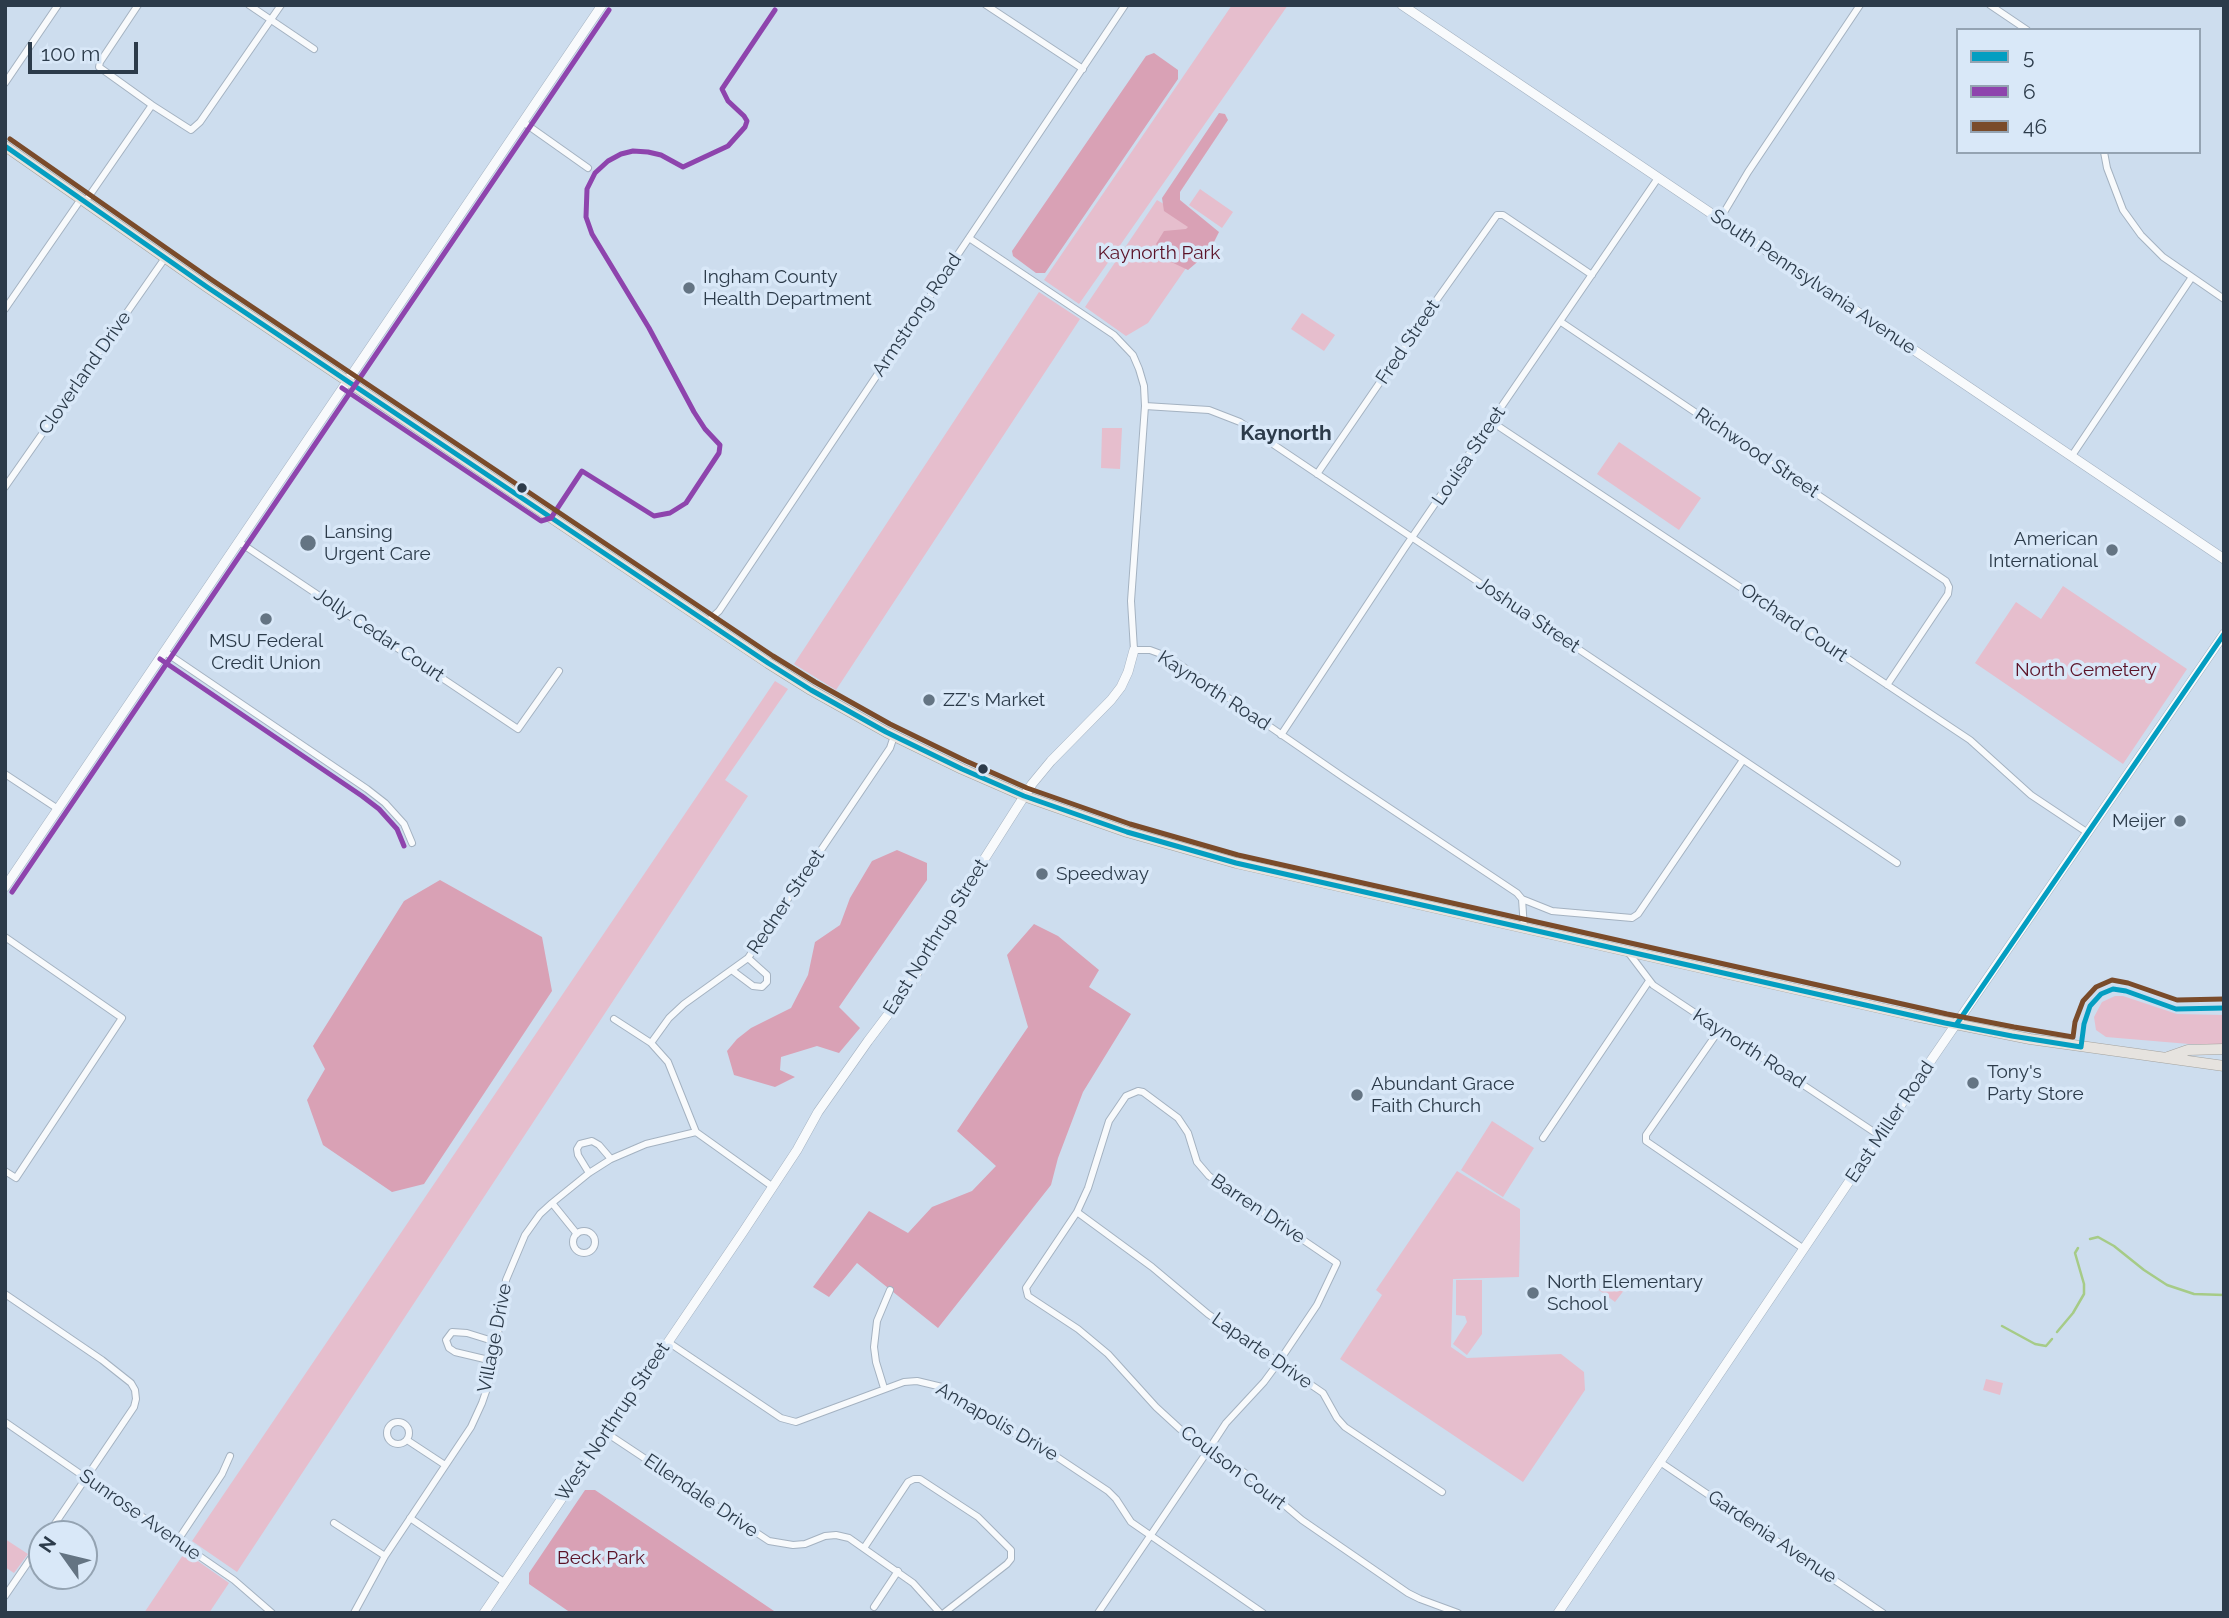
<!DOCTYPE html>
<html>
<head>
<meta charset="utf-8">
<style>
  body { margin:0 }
  #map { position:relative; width:2229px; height:1618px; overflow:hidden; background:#cdddee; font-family:Raleway,sans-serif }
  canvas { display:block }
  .frame { position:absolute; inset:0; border:7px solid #2c3b4a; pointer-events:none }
  .legend { position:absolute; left:1956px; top:28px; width:245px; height:126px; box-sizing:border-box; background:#d9e8f8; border:2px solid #94a3b2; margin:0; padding:9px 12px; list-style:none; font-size:21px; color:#2c3b4a }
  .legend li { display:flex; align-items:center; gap:14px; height:35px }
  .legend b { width:35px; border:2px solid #94a3b2 }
  .north { position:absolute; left:28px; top:1520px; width:70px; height:70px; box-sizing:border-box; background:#d9e8f8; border:2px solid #94a3b2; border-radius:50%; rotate:304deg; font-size:19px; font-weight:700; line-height:28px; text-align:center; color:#2c3b4a }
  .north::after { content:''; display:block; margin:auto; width:24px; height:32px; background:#647483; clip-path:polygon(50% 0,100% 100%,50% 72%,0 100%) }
  .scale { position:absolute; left:28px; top:42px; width:110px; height:32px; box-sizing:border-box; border:4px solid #2c3b4a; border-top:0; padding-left:9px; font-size:21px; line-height:24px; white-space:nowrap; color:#2c3b4a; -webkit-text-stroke:5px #d9e8f8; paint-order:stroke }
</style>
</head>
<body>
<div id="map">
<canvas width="2229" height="1618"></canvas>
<div class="frame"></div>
<ul class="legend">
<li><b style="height:9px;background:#049ec1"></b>5</li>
<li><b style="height:9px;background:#8e44ad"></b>6</li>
<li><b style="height:9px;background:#7a4b2a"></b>46</li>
</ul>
<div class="north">N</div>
<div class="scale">100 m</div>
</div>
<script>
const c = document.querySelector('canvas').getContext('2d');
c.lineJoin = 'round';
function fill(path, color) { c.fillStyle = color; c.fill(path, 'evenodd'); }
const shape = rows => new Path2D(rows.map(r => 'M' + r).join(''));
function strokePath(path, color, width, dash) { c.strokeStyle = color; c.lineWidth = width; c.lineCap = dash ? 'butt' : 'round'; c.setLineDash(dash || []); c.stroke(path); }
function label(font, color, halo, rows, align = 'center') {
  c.font = font + ' Raleway,sans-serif'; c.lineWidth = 7; c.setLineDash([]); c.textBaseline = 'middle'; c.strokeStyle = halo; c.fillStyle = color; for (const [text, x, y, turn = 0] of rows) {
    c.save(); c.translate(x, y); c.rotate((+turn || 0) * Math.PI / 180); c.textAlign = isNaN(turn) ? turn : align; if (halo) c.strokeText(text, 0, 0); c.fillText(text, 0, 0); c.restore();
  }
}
fill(shape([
  [1232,5,1288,5,1079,304,1044,280],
  [1200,189,1233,212,1222,228,1189,205],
  [1157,200,1211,232,1148,323,1126,336,1085,307],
  [1039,292,1080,319,836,690,794,664],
  [1302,313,1335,335,1324,351,1291,329],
  [1102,428,1122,428,1120,469,1101,468],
  [1619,442,1701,498,1679,530,1597,474],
  [2063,586,2187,669,2123,764,1975,663,2016,602,2041,619],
  [775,681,788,689,725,780,748,796,237,1572,192,1541],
  [2115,996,2123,996,2177,1014,2224,1015,2224,1044,2189,1044,2106,1037,2096,1030,2094,1017,2102,1002],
  [1492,1121,1534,1148,1503,1197,1461,1170],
  [1457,1171,1520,1209,1520,1236,1519,1277,1453,1279,1451,1347,1467,1358,1561,1354,1584,1372,1585,1390,1523,1482,1340,1359,1382,1295,1376,1290],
  [1608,1277,1625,1289,1615,1302,1599,1290],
  [1456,1280,1482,1280,1482,1334,1467,1355,1453,1344,1467,1322,1465,1316,1456,1315],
  [1986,1379,2003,1383,2000,1395,1983,1390],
  [5,1539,28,1554,14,1573,5,1567],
  [185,1552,229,1583,209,1613,144,1613]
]), '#e6becd');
fill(shape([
  [1154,53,1178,70,1178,79,1045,273,1036,273,1013,256,1012,251,1146,56],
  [1219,113,1225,114,1228,120,1180,192,1180,200,1219,232,1209,252,1188,270,1167,260,1156,244,1164,231,1186,229,1188,227,1164,211,1162,198],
  [897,850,927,863,927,880,839,1007,860,1028,839,1053,817,1046,781,1057,780,1070,795,1077,775,1087,734,1075,727,1051,737,1039,751,1028,791,1008,808,975,815,942,840,925,850,898,872,861],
  [440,880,542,937,552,991,424,1184,392,1192,323,1145,307,1100,325,1069,313,1046,404,901],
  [1034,924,1058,936,1099,970,1089,987,1131,1014,1083,1092,1058,1158,1051,1185,938,1328,857,1263,829,1297,813,1287,869,1211,908,1233,932,1207,972,1191,996,1166,957,1131,1028,1027,1007,955],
  [585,1490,595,1490,777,1613,571,1613,529,1584,529,1573]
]), '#d9a1b5');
strokePath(shape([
  [2090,1239,2098,1237,2114,1246,2144,1270,2167,1285,2194,1294,2224,1295],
  [2002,1326,2035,1344,2046,1346,2052,1339],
  [2057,1332,2073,1313,2084,1294,2084,1284,2075,1253,2078,1248]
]), '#a6cb87', 2.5);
const street = shape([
  [138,5,100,62,99,67,152,105,191,130,200,122,281,5],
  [249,5,314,49],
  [986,5,1083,69],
  [1990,5,2027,30],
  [5,83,58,5],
  [523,122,588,168],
  [2104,152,2107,168,2123,210,2141,235,2163,257,2224,299],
  [85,202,152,105],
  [1720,219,1748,172,1860,5],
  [969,238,1114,335,1133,355,1139,369,1144,386,1145,406,1131,601,1134,650,1150,650,1169,657,1343,777,1517,893,1522,899,1524,928],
  [5,309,81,199],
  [1561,322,1946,581,1949,587,1948,594,1887,685],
  [1145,406,1209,410,1240,422,1897,863],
  [1492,422,1970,740,2031,795,2088,833],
  [2071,457,2192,277],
  [1317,474,1433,305,1497,215,1503,215,1592,275],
  [5,487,165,258],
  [239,542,518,729,559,671],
  [707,622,719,611,1125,5],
  [165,652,367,789,385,803,404,824,412,843],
  [1281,735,1404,549,1658,178],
  [5,774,58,809],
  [1522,899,1552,911,1632,918,1638,914,1743,760],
  [5,937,122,1018,16,1178,5,1171],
  [1628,952,1653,985,1880,1136],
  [733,971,753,986,762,987,767,982,767,975,748,958],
  [614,1019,651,1043,668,1062,696,1132,773,1187],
  [1720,1029,1646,1135,1646,1141,1804,1249],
  [651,1043,669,1018,684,1004,748,958,890,748,894,736],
  [1543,1138,1649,981],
  [589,1173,578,1155,577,1149,580,1144,592,1141,599,1145,611,1159],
  [552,1203,577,1234],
  [1077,1212,1152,1267,1208,1314,1323,1393,1337,1418,1345,1427,1442,1492],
  '573 1242a11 11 0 1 1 22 0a11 11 0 1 1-22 0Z',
  [5,1294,102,1360,131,1383,135,1390,136,1399,134,1407,48,1534],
  [668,1342,781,1418,796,1422,904,1382,917,1381,942,1387,1005,1429,1039,1445,1108,1491,1116,1499,1131,1522,1263,1613],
  [493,1361,455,1352,449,1348,446,1340,452,1332,467,1333,496,1342],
  [884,1388,876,1362,874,1347,877,1321,890,1290],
  '387 1433a11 11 0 1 1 22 0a11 11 0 1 1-22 0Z',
  [5,1422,234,1580,272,1613],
  [605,1432,769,1541,793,1545,805,1544,825,1536,836,1535,849,1538,913,1583,940,1613],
  [407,1440,445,1465],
  [1660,1462,1883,1613],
  [410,1518,504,1582],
  [334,1523,385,1556],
  [178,1540,222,1474,230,1456],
  [864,1548,908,1482,914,1479,920,1479,978,1517,1011,1550,1011,1559,1007,1564,944,1613],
  [5,1596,42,1542],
  [874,1607,898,1571],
  [354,1613,385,1556,471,1427,482,1403,492,1374,506,1280,525,1235,540,1214,552,1203,589,1173,611,1159,646,1144,696,1132],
  [1098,1613,1209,1449,1226,1423,1264,1382,1278,1363,1317,1305,1337,1263,1209,1176,1197,1162,1188,1133,1178,1118,1143,1092,1138,1091,1126,1096,1109,1121,1088,1188,1077,1212,1026,1288,1028,1296,1078,1329,1108,1354,1156,1407,1180,1429,1209,1449,1251,1477,1302,1520,1408,1593,1420,1599,1458,1613]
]);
const secondary = shape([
  [1402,5,2224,559],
  [5,887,602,5],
  [484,1613,743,1232,797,1150,818,1112,868,1041,905,992,935,944,971,880,1032,784,1051,761,1111,700,1121,687,1128,672,1134,650],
  [1558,1613,1921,1075,2224,634]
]);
const primary = shape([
  [5,146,207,287,768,663,811,690,886,732,962,769,1024,796,1127,832,1236,863,1915,1016,2030,1039,2224,1066],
  [2168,1057,2188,1050,2224,1049]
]);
strokePath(street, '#a4b2c1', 8);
strokePath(secondary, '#a4b2c1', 10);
strokePath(primary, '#a3a29e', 11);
strokePath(street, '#f8fafc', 6);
strokePath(secondary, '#f8fafc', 9);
strokePath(primary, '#e6e3df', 10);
strokePath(shape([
  [5,146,207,287,768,663,811,690,886,732,962,769,1024,796,1127,832,1236,863,1945,1023,2012,1036,2081,1047,2084,1024,2090,1006,2101,994,2113,989,2126,991,2176,1009,2224,1008],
  [1956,1025,2224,634]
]), '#049ec1', 5);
strokePath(shape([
  [342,388,541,521,551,518,582,471,654,516,670,513,686,503,719,453,720,445,705,429,694,412,649,328,592,234,586,217,587,189,595,173,608,161,621,154,633,151,648,152,661,155,683,167,728,146,745,127,747,121,744,116,728,101,722,89,775,10],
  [160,659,362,796,379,809,397,829,404,846],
  [12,892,609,10]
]), '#8e44ad', 5);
strokePath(shape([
  [10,139,212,280,773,656,815,682,890,724,966,761,1027,788,1130,824,1238,855,1947,1014,2014,1027,2073,1037,2075,1022,2083,1001,2096,987,2112,980,2128,983,2177,1000,2224,999]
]), '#7a4b2a', 5);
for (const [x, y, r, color] of [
  [689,288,7,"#647483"],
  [522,488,6,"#2c3b4a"],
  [308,543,9,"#647483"],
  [2112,550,7,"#647483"],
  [266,619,7,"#647483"],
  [929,700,7,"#647483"],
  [983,769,6,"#2c3b4a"],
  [2180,821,7,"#647483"],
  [1042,874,7,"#647483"],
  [1973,1083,7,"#647483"],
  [1357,1095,7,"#647483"],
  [1533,1293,7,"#647483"]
]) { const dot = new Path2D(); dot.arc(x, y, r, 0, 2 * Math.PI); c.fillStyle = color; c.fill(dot); strokePath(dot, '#d9e8f8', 2.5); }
label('19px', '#5b1227', '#d9e8f8', [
  ["Kaynorth Park",1159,253],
  ["North Cemetery",2086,670],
  ["Beck Park",601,1558]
]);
label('19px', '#2c3b4a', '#d9e8f8', [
  ["Ingham County",703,277],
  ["Health Department",703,299],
  ["Lansing",324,532],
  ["Urgent Care",324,554],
  ["American",2098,539,"right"],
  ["International",2098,561,"right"],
  ["MSU Federal",266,641,"center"],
  ["Credit Union",266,663,"center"],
  ["ZZ's Market",943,700],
  ["Meijer",2166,821,"right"],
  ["Speedway",1056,874],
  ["Tony's",1987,1072],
  ["Party Store",1987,1094],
  ["Abundant Grace",1371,1084],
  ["Faith Church",1371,1106],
  ["North Elementary",1547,1282],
  ["School",1547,1304]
], 'left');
label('19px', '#2c3b4a', '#d9e8f8', [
  ["South Pennsylvania Avenue",1813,282,34],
  ["Armstrong Road",917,315,-56],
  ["Fred Street",1408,342,-56],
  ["Cloverland Drive",85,373,-55],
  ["Richwood Street",1757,453,34],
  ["Louisa Street",1469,456,-56],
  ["Joshua Street",1528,615,34],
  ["Orchard Court",1794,623,34],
  ["Jolly Cedar Court",379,635,34],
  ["Kaynorth Road",1214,691,33],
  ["Redner Street",786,902,-56],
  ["East Northrup Street",936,937,-58],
  ["Kaynorth Road",1749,1049,33],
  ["East Miller Road",1890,1122,-56],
  ["Barren Drive",1258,1209,34],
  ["Village Drive",495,1338,-79],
  ["Laparte Drive",1262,1351,35],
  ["West Northrup Street",613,1422,-56],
  ["Annapolis Drive",997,1422,30],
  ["Coulson Court",1233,1468,37],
  ["Ellendale Drive",701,1496,34],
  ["Sunrose Avenue",140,1515,35],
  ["Gardenia Avenue",1772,1537,34]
]);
label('bold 21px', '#2c3b4a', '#d9e8f8', [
  ["Kaynorth",1286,434]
]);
</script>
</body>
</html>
